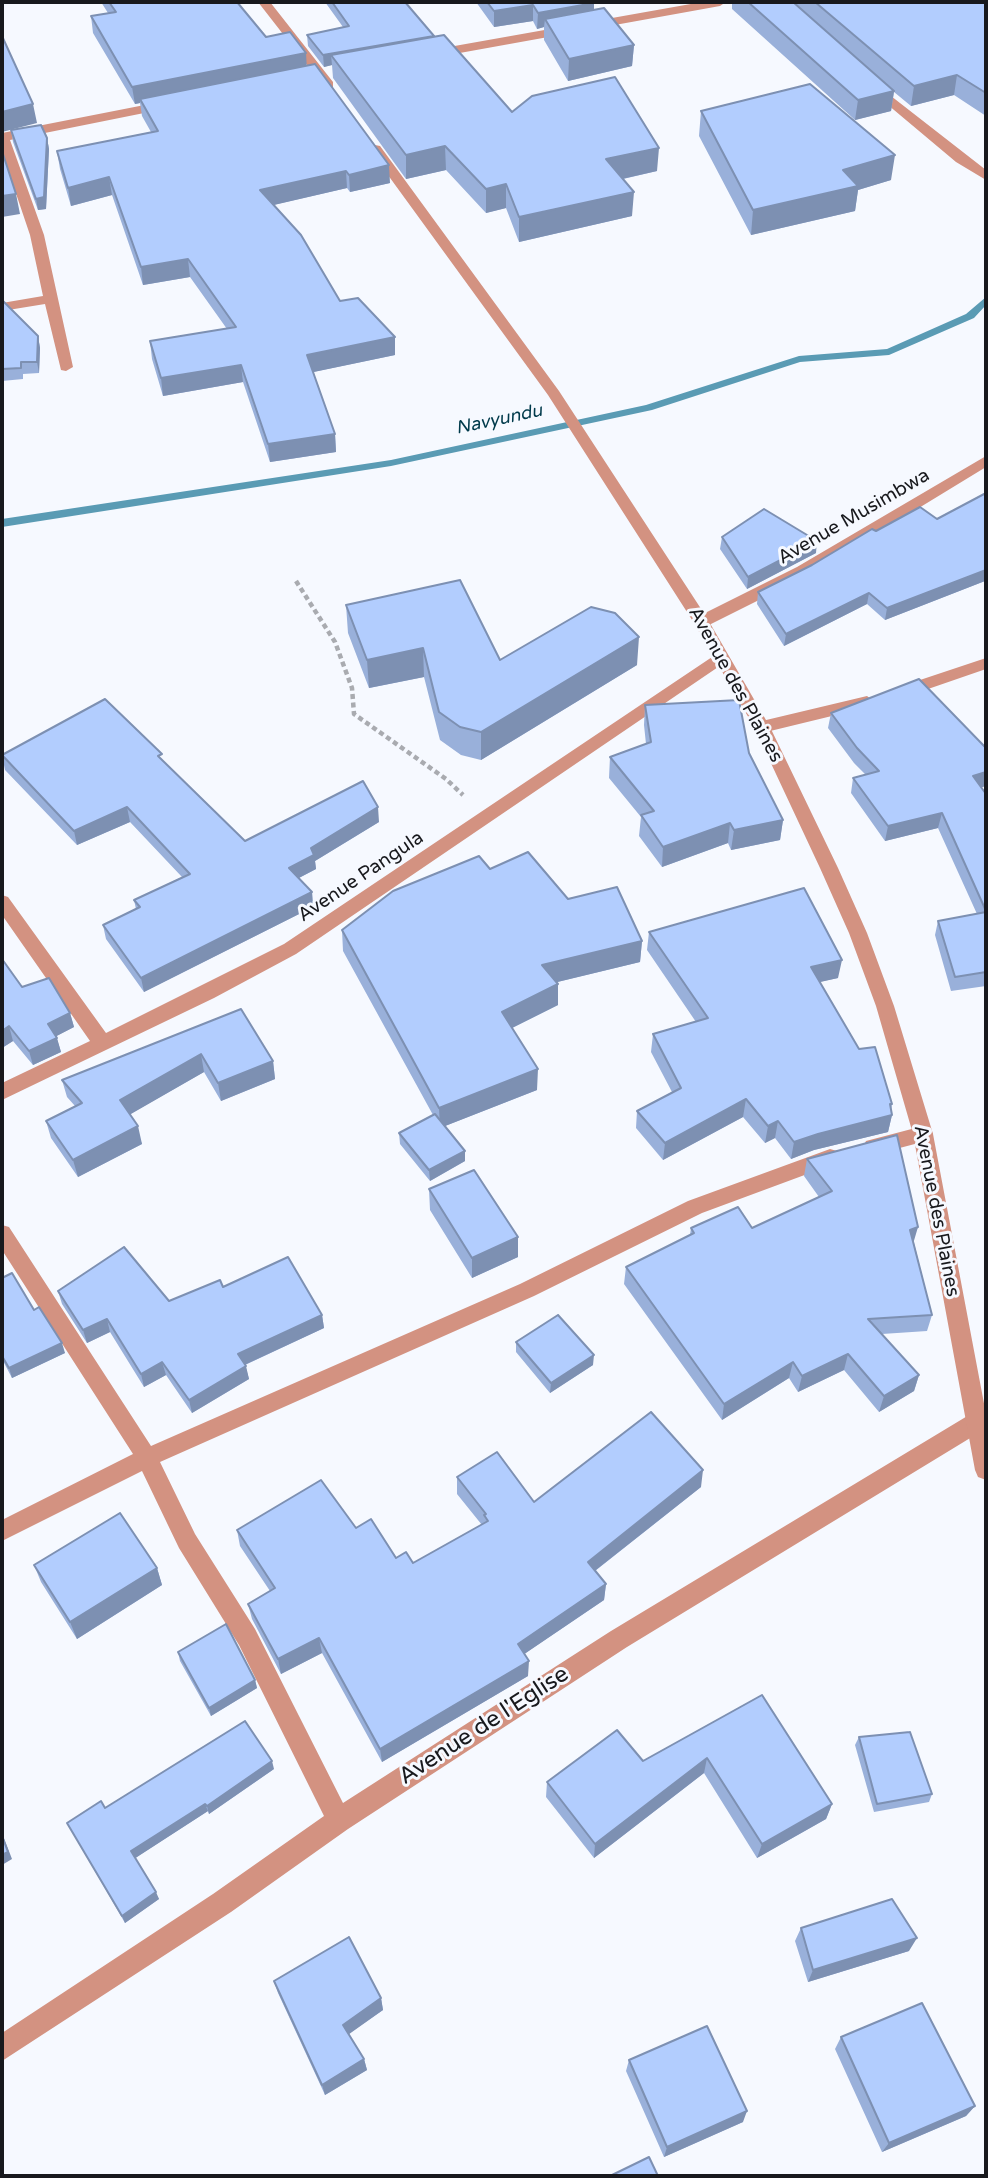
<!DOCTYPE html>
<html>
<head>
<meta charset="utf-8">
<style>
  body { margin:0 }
  #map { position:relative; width:988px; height:2178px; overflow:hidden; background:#f6f9ff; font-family:"Varela Round",sans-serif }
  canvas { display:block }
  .frame { position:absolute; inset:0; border:4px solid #18191d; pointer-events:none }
</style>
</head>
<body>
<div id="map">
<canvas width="988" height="2178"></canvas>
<div class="frame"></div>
</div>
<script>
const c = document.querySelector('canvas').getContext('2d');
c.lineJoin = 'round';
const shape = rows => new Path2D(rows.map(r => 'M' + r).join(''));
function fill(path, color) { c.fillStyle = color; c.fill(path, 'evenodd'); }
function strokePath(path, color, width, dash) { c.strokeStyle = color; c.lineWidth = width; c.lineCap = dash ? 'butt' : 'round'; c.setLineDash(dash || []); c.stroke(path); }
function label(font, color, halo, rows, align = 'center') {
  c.font = font + ' "Varela Round",sans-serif'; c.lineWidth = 6; c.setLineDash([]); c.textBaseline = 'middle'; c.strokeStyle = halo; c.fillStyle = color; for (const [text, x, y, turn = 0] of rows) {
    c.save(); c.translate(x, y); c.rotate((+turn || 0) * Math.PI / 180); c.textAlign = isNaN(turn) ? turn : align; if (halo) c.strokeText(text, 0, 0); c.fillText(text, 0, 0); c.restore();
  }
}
fill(shape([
  [986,297,986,305,974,318,889,355,800,362,652,410,391,466,2,527,2,519,391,460,646,405,799,356,887,349,966,314,986,297]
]), '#5a9bb4');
strokePath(shape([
  [296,581,335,642,352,688,354,714,446,779,463,795]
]), '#a9abb0', 4.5, [5, 3.5]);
fill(shape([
  [702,2,726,2,720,6,432,58,426,54,432,50,702,2],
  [873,82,986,170,986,180,956,162,869,89,867,86,873,82],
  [165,101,171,105,169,108,10,140,44,235,73,367,66,371,61,370,45,304,2,311,2,303,43,296,30,235,2,152,2,133,165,101],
  [986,456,986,467,809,575,707,626,701,627,693,622,695,618,797,567,986,456],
  [721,651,729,657,727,661,296,954,214,998,2,1100,2,1083,90,1041,2,915,2,895,8,897,106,1033,284,944,721,651],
  [986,658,986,669,902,698,894,692,896,688,986,658],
  [867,696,875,702,873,706,762,733,754,727,762,721,867,696],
  [923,1126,930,1128,933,1134,930,1140,873,1155,866,1153,863,1147,866,1141,923,1126],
  [830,1149,837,1151,840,1157,837,1163,702,1213,534,1296,160,1462,195,1534,255,1629,343,1803,611,1631,969,1415,977,1412,985,1415,985,1429,627,1647,348,1829,231,1912,2,2061,2,2033,213,1894,324,1816,239,1645,179,1548,142,1471,2,1541,2,1520,133,1454,2,1250,2,1225,9,1227,151,1446,520,1284,688,1201,830,1149]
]), '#d39281');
fill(shape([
  [258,2,270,2,333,82,333,88,325,88,258,2],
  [375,145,380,146,559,391,707,618,770,727,838,868,867,933,894,1006,933,1134,986,1414,986,1480,978,1477,975,1470,913,1134,876,1006,849,933,820,868,754,727,694,623,548,395,369,149,375,145]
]), '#d39281');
fill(shape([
  [101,2,237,2,266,37,307,66,390,183,350,192,347,188,273,205,340,301,395,355,313,372,335,434,336,452,270,462,243,382,163,396,152,359,150,341,227,329,190,277,143,285,112,195,71,206,60,169,57,151,151,132,142,116,140,103,135,104,93,33,91,16,108,13],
  [325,2,405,2,434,36,512,112,657,171,623,179,632,216,519,242,506,208,486,213,446,170,406,179,333,78,332,65,324,67,308,46,307,35,343,27],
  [476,2,594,2,594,10,634,45,632,66,568,81,544,40,544,27,537,29,533,21,494,27],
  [732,2,986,2,986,116,954,95,911,106,894,92,891,111,855,120,732,9],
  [701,111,891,180,858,190,855,211,751,235,699,136],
  [11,130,47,138,49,149,46,209,38,210,13,142],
  [2,301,38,336,40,348,39,373,23,374,23,379,2,381],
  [986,493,986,582,985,581,885,620,867,604,784,646,757,604,758,592,812,565,876,531,937,519],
  [722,537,816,553,747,589,720,549],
  [346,605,500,660,637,665,481,760,461,755,440,740,424,677,369,688,348,633],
  [645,705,749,753,783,820,780,840,731,850,728,843,662,867,639,836,641,817,609,778,610,757,646,744,644,725],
  [831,713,982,788,986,794,986,986,951,991,935,935,938,921,977,914,938,828,885,841,851,793,853,778,866,775,854,763,828,728],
  [2,755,163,761,245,841,379,822,315,861,316,869,299,878,312,892,313,907,144,992,106,939,103,925,136,909,134,900,182,877,130,822,77,845,5,770],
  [490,869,568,899,642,941,640,962,557,982,558,1005,512,1028,537,1090,445,1126,465,1151,465,1161,430,1181,400,1144,399,1133,433,1115,343,951,342,930],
  [649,932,838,978,819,982,892,1104,891,1110,892,1115,888,1132,814,1150,791,1159,775,1138,765,1143,743,1117,663,1160,636,1128,637,1111,672,1092,651,1052,653,1034,696,1022,647,950],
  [2,959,22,987,70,1013,74,1027,56,1036,61,1052,33,1065,13,1041,2,1048],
  [241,1009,273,1061,275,1079,221,1101,204,1072,130,1114,142,1144,78,1177,51,1138,46,1121,75,1106,67,1097,62,1080],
  [807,1159,914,1243,932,1315,927,1331,882,1334,919,1375,914,1391,879,1412,844,1370,798,1392,789,1378,722,1420,624,1284,626,1267,690,1235,691,1228,752,1228,819,1197,804,1176],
  [429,1189,518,1257,472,1278,430,1210],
  [2,1278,34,1310,65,1353,12,1378,2,1359],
  [223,1287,322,1315,324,1328,245,1365,249,1379,192,1413,166,1375,144,1387,110,1332,87,1343,62,1304,58,1291,169,1301],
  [516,1342,593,1365,550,1393,516,1352],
  [457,1477,534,1502,701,1487,595,1571,606,1584,604,1600,524,1654,528,1676,382,1762,322,1653,281,1674,252,1619,248,1604,270,1591,240,1546,237,1530,356,1528,396,1558,413,1563,482,1525,457,1494],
  [34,1565,157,1568,162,1585,77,1639,41,1582],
  [178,1652,255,1680,257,1688,211,1716,180,1661],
  [762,1695,832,1804,826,1819,757,1858,704,1773,594,1858,546,1797,547,1782,643,1761],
  [859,1737,932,1794,929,1802,874,1812,855,1745],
  [274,1769,209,1814,208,1811,135,1858,159,1899,125,1923,67,1823,105,1808],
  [801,1928,909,1951,808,1982,795,1941],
  [274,1981,381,1998,383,2010,348,2034,364,2059,367,2070,325,2095,278,1993],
  [841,2037,975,2106,966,2116,882,2152,835,2049],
  [629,2060,743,2122,664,2157,626,2071]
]), '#99b0da');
fill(shape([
  [594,3,594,19,545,19,544,27,537,29,538,13],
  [533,5,533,21,494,27,494,11],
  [434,36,331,55,332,65,324,67,323,55],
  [634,45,632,66,568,81,569,59],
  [306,53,307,70,140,99,140,103,135,104,132,87],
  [957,75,954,95,911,106,914,86],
  [894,91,891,111,855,120,858,100],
  [33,104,37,123,2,132,2,112],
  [47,138,49,149,46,209,38,210,36,199],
  [445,146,446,170,406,179,406,155],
  [659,148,657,171,604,183,606,159],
  [895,155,891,180,858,190,855,211,751,235,753,210,843,170],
  [389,165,390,183,350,192,349,175],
  [346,171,347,188,261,208,260,190],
  [109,177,112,195,71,206,68,188],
  [506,184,506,208,486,213,486,189],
  [634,192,632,216,519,242,519,217],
  [16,194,20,214,2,217,2,196],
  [188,259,190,277,143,285,141,267],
  [38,336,40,348,39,373,37,362],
  [395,337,395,355,309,373,307,355],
  [241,365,243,382,163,396,161,378],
  [335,434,336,452,270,462,268,444],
  [817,541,816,553,747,589,748,577],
  [986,570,985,581,885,620,887,608],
  [869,593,867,604,784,646,786,634],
  [639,637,637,665,481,760,481,732],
  [423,648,424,677,369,688,367,660],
  [986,772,986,786,970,791,973,776],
  [127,807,130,822,77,845,74,831],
  [378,807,379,822,315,861,316,869,291,882,289,868,311,848],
  [942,813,938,828,885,841,888,826],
  [783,820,780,840,731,850,734,830],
  [730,823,728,843,662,867,663,847],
  [312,892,313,907,144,992,141,978],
  [642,941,640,962,541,986,542,965],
  [842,960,838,978,807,985,811,967],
  [558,984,558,1005,502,1033,502,1012],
  [70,1013,74,1027,51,1039,48,1024],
  [9,1026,13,1041,2,1048,2,1031],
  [57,1038,61,1052,33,1065,29,1051],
  [201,1054,204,1072,124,1118,120,1100],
  [273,1061,275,1079,221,1101,218,1083],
  [538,1069,537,1090,440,1128,439,1108],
  [746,1099,743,1117,663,1160,665,1143],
  [892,1115,888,1132,814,1150,791,1159,794,1142,818,1134],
  [778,1121,775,1138,765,1143,768,1126],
  [138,1126,142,1144,78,1177,73,1160],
  [465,1151,465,1161,430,1181,429,1170],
  [918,1227,913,1244,910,1230],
  [518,1237,518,1257,472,1278,472,1258],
  [322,1315,324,1328,240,1367,238,1354],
  [107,1319,110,1332,87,1343,83,1330],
  [62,1343,65,1353,12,1378,9,1368],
  [848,1354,844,1370,798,1392,802,1376],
  [594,1355,593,1365,550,1393,551,1383],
  [162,1362,166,1375,144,1387,141,1374],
  [793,1362,789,1378,722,1420,724,1404],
  [246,1366,249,1379,192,1413,189,1400],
  [919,1375,914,1391,879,1412,884,1396],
  [703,1470,701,1487,587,1577,588,1562],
  [157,1568,162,1585,77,1639,70,1622],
  [606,1584,604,1600,517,1659,518,1644],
  [319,1638,322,1653,281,1674,278,1659],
  [529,1661,528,1676,382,1762,380,1749],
  [255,1680,257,1688,211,1716,209,1708],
  [707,1758,704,1773,594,1858,595,1844],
  [272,1761,274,1769,209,1814,207,1806],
  [205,1804,208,1811,134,1859,131,1851],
  [832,1804,826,1819,757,1858,762,1844],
  [2,1833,12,1859,2,1865],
  [156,1892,159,1899,125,1923,122,1916],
  [917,1938,909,1951,808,1982,813,1970],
  [381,1998,383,2010,345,2037,343,2025],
  [364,2059,367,2070,325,2095,322,2085],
  [975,2106,966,2116,882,2152,889,2143],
  [747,2111,743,2122,664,2157,667,2147]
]), '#7d90b2');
const building = shape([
  [109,2,237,2,266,37,290,32,306,53,132,87,91,16,116,12,109,2],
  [332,2,405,2,434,36,323,55,307,35,349,26,332,2],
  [487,2,594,2,594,3,538,13,533,5,494,11,487,2],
  [748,2,793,2,894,91,858,100,748,2],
  [815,2,986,2,986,93,957,75,914,86,815,2],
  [604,8,634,45,569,59,545,19,604,8],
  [444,35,512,112,532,96,615,77,659,148,606,159,634,192,519,217,506,184,486,189,445,146,406,155,331,55,444,35],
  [2,36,33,104,2,112,2,36],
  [315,64,389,165,349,175,346,171,260,190,301,235,340,301,358,298,395,337,307,355,335,434,268,444,241,365,161,378,150,341,236,327,188,259,141,267,109,177,68,188,57,151,158,131,140,99,315,64],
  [810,84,895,155,843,170,858,186,753,210,701,111,810,84],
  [41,125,47,138,44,197,36,199,11,130,41,125],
  [2,151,16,194,2,196,2,151],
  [2,301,3,301,38,336,37,362,21,362,21,368,2,369,2,301],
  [986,493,986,570,887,608,869,593,786,634,758,592,812,565,872,529,876,531,920,507,937,519,986,493],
  [764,509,817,541,748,577,722,537,764,509],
  [460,580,500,660,591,607,615,613,639,637,481,732,460,727,439,712,423,648,367,660,346,605,460,580],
  [919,679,986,748,986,772,973,776,986,794,986,911,942,813,888,826,853,778,879,771,857,748,831,713,919,679],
  [105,699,162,754,158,756,245,841,363,781,378,807,311,848,314,855,289,868,312,892,141,978,103,925,140,907,134,900,190,874,127,807,74,831,2,755,105,699],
  [739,700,749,753,783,820,734,830,730,823,663,847,641,815,654,811,610,757,651,742,645,705,739,700],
  [528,852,568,899,617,887,642,941,542,965,558,984,502,1012,538,1069,439,1108,342,930,393,891,479,856,490,869,528,852],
  [804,888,842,960,811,967,859,1049,875,1047,892,1104,890,1104,892,1115,818,1134,794,1142,778,1121,768,1126,746,1099,665,1143,637,1111,681,1088,653,1034,708,1018,649,932,804,888],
  [986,912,986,972,955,977,938,921,986,912],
  [2,959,22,987,49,978,70,1013,48,1024,57,1038,29,1051,9,1026,2,1031,2,959],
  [241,1009,273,1061,218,1083,201,1054,120,1100,138,1126,73,1160,46,1121,82,1103,62,1080,241,1009],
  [435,1114,465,1151,429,1170,399,1133,435,1114],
  [897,1135,918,1227,910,1230,932,1315,868,1319,919,1375,884,1396,848,1354,802,1376,793,1362,724,1404,626,1267,694,1233,691,1228,738,1207,752,1228,832,1191,807,1159,897,1135],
  [474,1170,518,1237,472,1258,429,1189,474,1170],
  [124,1247,169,1301,220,1280,223,1287,288,1257,322,1315,238,1354,246,1366,189,1400,162,1362,141,1374,107,1319,83,1330,58,1291,124,1247],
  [12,1273,34,1310,39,1307,62,1343,9,1368,2,1356,2,1278,12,1273],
  [558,1315,594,1355,551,1383,516,1342,558,1315],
  [651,1412,703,1470,588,1562,606,1584,518,1644,529,1661,380,1749,319,1638,278,1659,248,1604,275,1588,237,1530,321,1480,356,1528,371,1519,396,1558,406,1552,413,1563,488,1521,484,1515,486,1514,457,1477,497,1452,534,1502,651,1412],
  [120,1513,157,1568,70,1622,34,1565,120,1513],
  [226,1624,255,1680,209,1708,178,1652,226,1624],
  [762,1695,832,1804,762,1844,707,1758,595,1844,547,1782,617,1730,643,1761,762,1695],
  [245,1721,272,1761,207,1806,205,1804,131,1851,156,1892,122,1916,67,1823,101,1801,105,1808,245,1721],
  [910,1732,932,1794,877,1804,859,1737,910,1732],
  [2,1836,8,1852,2,1855,2,1836],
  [892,1899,917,1938,813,1970,801,1928,892,1899],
  [349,1937,381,1998,343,2025,364,2059,322,2085,274,1981,349,1937],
  [922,2003,975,2106,889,2143,841,2037,922,2003],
  [707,2026,747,2111,667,2147,629,2060,707,2026],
  [649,2157,658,2176,610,2176,649,2157]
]);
fill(building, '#b2cdfe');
strokePath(building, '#7d90b2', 2);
label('italic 18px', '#003a4b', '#f6f9ff', [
  ["Navyundu",499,420,-12]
]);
label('19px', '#18191d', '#f6f9ff', [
  ["Avenue Musimbwa",854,517,-30],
  ["Avenue des Plaines",735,685,61],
  ["Avenue Pangula",361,877,-34],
  ["Avenue des Plaines",936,1211,79]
]);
label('23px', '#18191d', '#f6f9ff', [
  ["Avenue de l'Eglise",484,1726,-33]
]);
</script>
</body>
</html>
